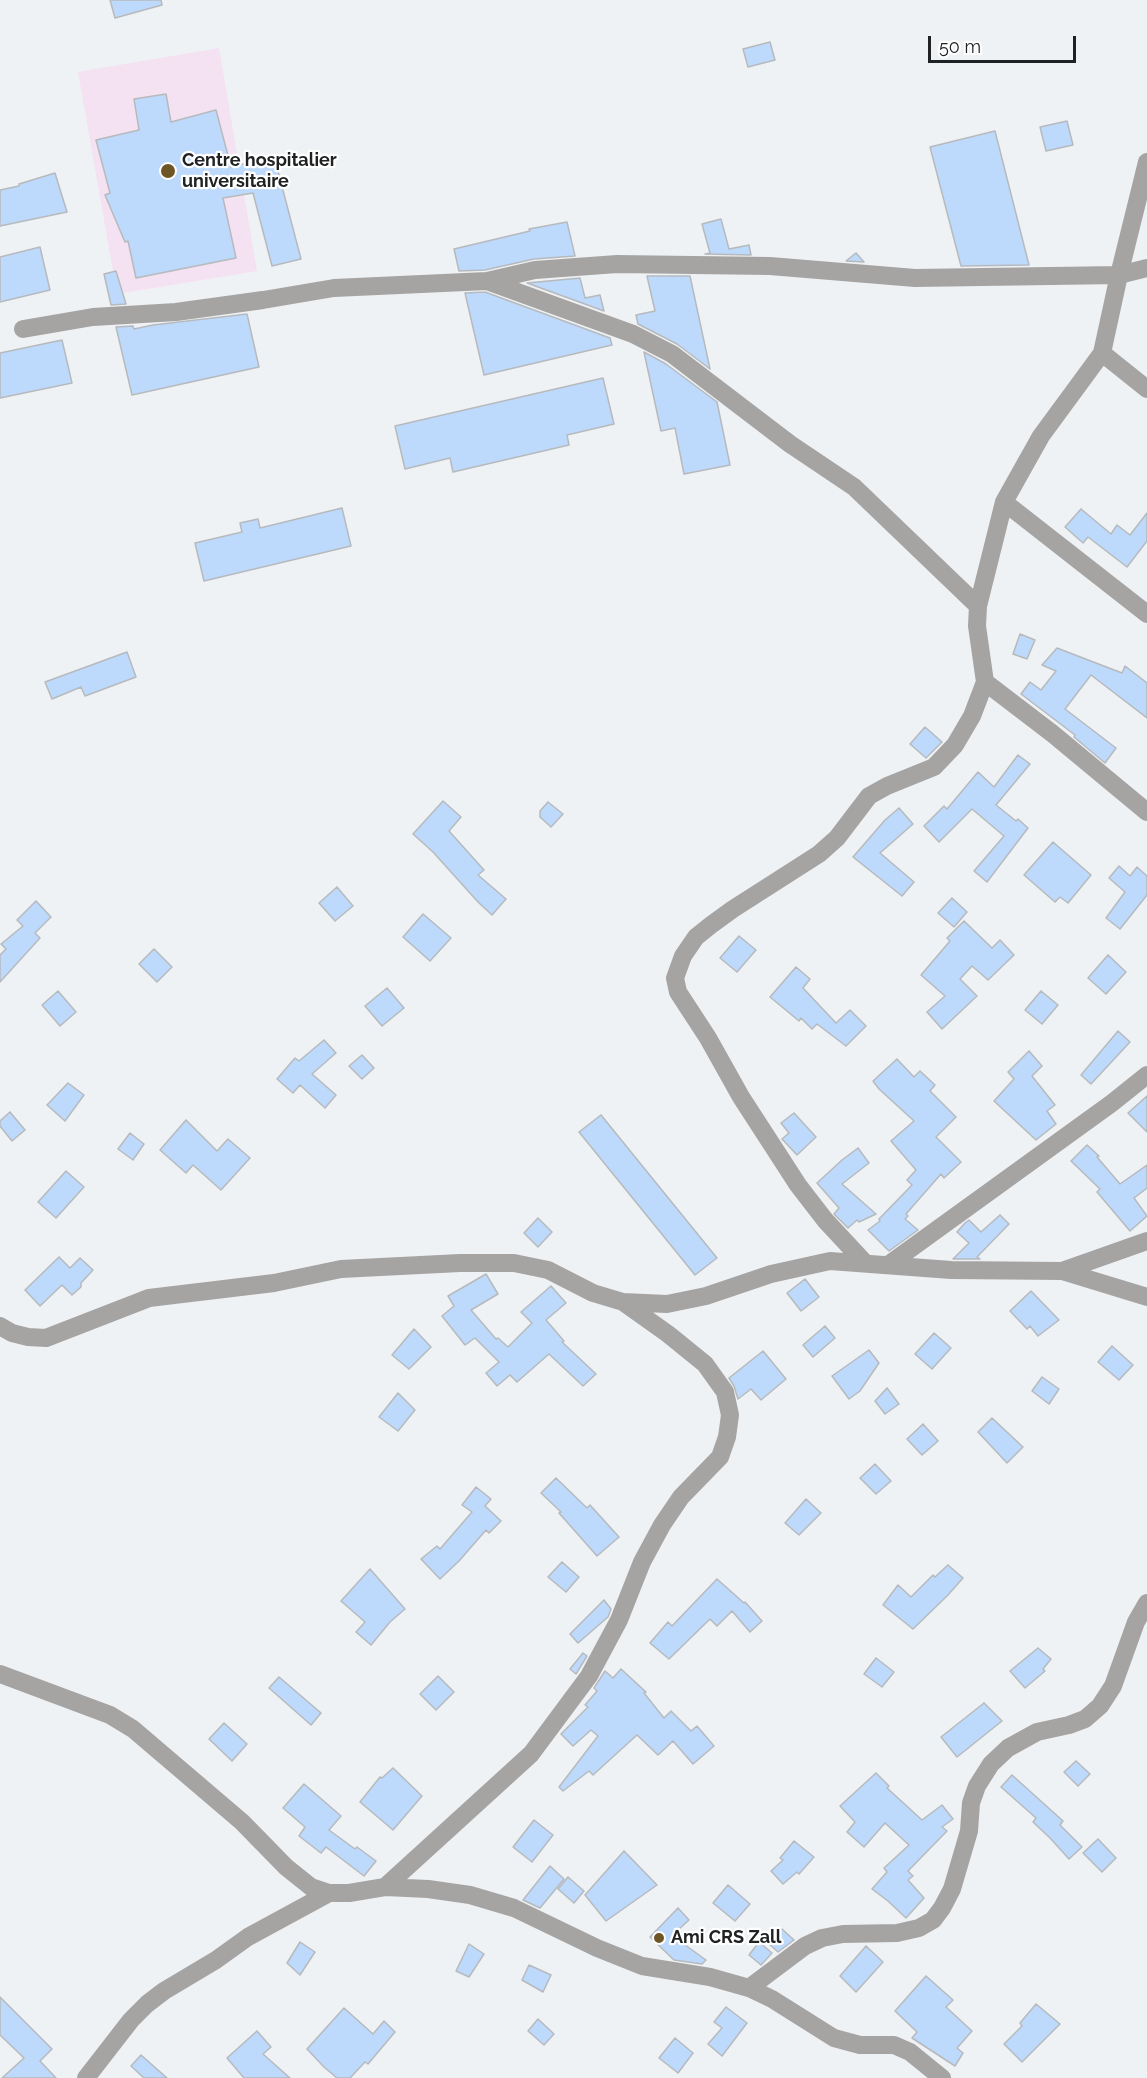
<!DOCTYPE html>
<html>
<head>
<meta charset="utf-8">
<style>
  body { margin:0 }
  #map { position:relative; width:1147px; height:2078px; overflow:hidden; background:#eff2f5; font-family:Raleway,sans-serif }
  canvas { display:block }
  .scale { position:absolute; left:928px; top:36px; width:148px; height:27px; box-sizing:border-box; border:3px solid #202122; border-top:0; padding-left:8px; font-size:18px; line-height:21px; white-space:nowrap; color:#202122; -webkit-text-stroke:4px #fff; paint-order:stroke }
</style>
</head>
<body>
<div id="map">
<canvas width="1147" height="2078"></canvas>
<div class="scale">50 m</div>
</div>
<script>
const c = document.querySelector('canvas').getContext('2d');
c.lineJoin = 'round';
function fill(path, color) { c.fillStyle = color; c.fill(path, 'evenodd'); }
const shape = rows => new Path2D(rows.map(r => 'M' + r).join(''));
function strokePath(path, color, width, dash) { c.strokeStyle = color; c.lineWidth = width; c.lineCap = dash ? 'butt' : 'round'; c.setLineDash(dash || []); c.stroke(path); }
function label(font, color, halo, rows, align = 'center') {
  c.font = font + ' Raleway,sans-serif'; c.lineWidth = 4.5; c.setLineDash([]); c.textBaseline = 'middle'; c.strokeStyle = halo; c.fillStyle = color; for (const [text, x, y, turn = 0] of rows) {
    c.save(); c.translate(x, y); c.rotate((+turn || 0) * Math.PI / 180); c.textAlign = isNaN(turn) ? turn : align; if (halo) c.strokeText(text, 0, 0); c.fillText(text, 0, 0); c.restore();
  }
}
fill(shape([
  [219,48,257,271,117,294,78,72]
]), '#f4e1f1');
const building = shape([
  [110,0,161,0,162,5,115,18,110,0],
  [770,42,775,60,748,67,743,49,770,42],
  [166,94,171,122,216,110,231,167,274,156,301,259,272,266,253,193,223,198,236,258,136,278,128,241,125,242,105,195,110,193,96,140,139,130,134,99,166,94],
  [1067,121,1073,145,1046,151,1040,127,1067,121],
  [995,131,1029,265,961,266,930,147,995,131],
  [55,173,67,212,0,226,0,190,19,186,19,184,55,173],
  [721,219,729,249,749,245,751,255,705,254,710,253,702,224,721,219],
  [567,222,575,256,534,259,485,270,459,271,454,249,530,231,529,229,567,222],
  [40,247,50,290,0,302,0,257,40,247],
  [856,253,864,262,846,261,856,253],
  [116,271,126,304,111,305,104,274,116,271],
  [647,276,690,276,710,369,677,344,638,324,636,315,655,311,647,276],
  [580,278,585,298,600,295,604,311,527,283,580,278],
  [485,292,610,338,612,345,484,375,465,293,485,292],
  [247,314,259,367,132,395,116,327,133,326,134,329,153,325,247,314],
  [62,340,72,383,0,398,0,353,62,340],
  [644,352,666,364,717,402,730,465,684,474,675,428,661,431,644,352],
  [603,378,614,424,567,435,569,445,453,472,450,458,405,469,395,426,603,378],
  [342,508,351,546,204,581,195,543,242,532,240,523,258,519,260,528,342,508],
  [1081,509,1111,534,1117,525,1130,535,1147,513,1147,541,1127,567,1088,537,1083,543,1065,527,1081,509],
  [1020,634,1035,640,1027,659,1013,654,1020,634],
  [1057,648,1122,673,1125,666,1147,683,1147,718,1091,675,1065,709,1116,748,1105,763,1074,737,1075,735,1021,694,1030,682,1041,690,1056,671,1042,665,1057,648],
  [127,652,136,677,85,696,81,687,52,699,45,682,127,652],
  [925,727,942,742,926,758,910,744,925,727],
  [1018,755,1030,764,996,805,1016,821,1018,819,1028,828,987,882,974,871,1004,836,972,809,939,842,924,826,944,806,947,809,978,772,994,787,1018,755],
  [443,801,461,817,449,831,484,870,478,875,506,899,492,915,478,902,433,852,413,834,443,801],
  [548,802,563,814,551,827,540,817,540,811,548,802],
  [899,808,913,824,880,853,914,882,902,896,853,857,885,820,899,808],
  [1053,842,1091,875,1068,903,1060,897,1055,902,1024,875,1053,842],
  [1119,866,1130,876,1137,867,1147,876,1147,895,1120,929,1106,918,1125,892,1109,878,1119,866],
  [337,887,353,906,335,921,319,903,337,887],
  [952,898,967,912,954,927,938,913,952,898],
  [36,901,51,917,35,933,40,938,0,982,0,955,6,949,1,944,23,926,17,920,36,901],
  [423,914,451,938,430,961,403,937,423,914],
  [964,921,992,948,1000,940,1014,955,988,980,972,966,960,979,977,996,942,1029,927,1012,945,996,921,975,950,941,947,938,964,921],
  [739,936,756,950,737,972,720,958,739,936],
  [154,949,172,967,157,982,139,964,154,949],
  [1108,955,1126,972,1106,994,1088,978,1108,955],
  [796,967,810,979,803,988,836,1023,850,1010,866,1026,846,1046,817,1024,812,1029,801,1018,799,1021,770,997,796,967],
  [387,988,404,1008,382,1026,365,1006,387,988],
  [58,991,76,1012,60,1026,42,1005,58,991],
  [1041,991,1058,1005,1042,1024,1025,1010,1041,991],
  [1118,1031,1130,1042,1091,1084,1081,1075,1118,1031],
  [324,1040,336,1053,312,1074,336,1095,325,1108,300,1085,293,1093,277,1079,295,1058,299,1061,324,1040],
  [1029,1051,1042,1066,1032,1076,1055,1105,1047,1111,1056,1124,1036,1140,994,1101,1014,1079,1008,1072,1029,1051],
  [362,1055,374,1068,362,1079,349,1066,362,1055],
  [897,1059,914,1077,920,1071,935,1085,930,1091,956,1117,936,1137,961,1162,944,1178,941,1174,906,1214,908,1216,905,1219,918,1230,889,1251,868,1230,880,1221,879,1219,912,1185,907,1180,916,1170,891,1141,914,1121,879,1089,873,1081,897,1059],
  [68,1083,84,1095,65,1121,47,1105,68,1083],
  [1147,1096,1147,1132,1128,1113,1147,1096],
  [10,1112,25,1130,12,1141,0,1126,0,1121,10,1112],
  [794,1113,816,1137,797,1155,782,1139,789,1133,781,1123,794,1113],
  [601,1115,717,1258,695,1275,579,1132,601,1115],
  [186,1120,217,1151,228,1139,250,1158,221,1190,193,1165,186,1173,160,1150,186,1120],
  [130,1133,144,1144,133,1160,118,1149,130,1133],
  [1087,1145,1099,1156,1097,1157,1120,1184,1147,1165,1147,1188,1134,1198,1147,1216,1130,1231,1097,1192,1100,1189,1071,1161,1087,1145],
  [858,1148,869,1163,842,1184,876,1214,859,1222,857,1220,848,1228,834,1214,839,1208,817,1183,842,1160,858,1148],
  [66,1171,84,1187,56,1218,38,1202,66,1171],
  [1000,1215,1009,1224,977,1257,980,1259,953,1259,969,1243,957,1232,965,1223,969,1220,981,1232,1000,1215],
  [538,1218,552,1232,538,1247,524,1233,538,1218],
  [59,1257,70,1268,80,1258,93,1270,81,1283,81,1287,72,1295,62,1285,40,1306,25,1290,59,1257],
  [486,1274,498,1294,471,1310,496,1339,498,1338,508,1347,532,1323,521,1312,551,1286,566,1303,546,1320,564,1341,562,1342,596,1374,583,1386,549,1354,517,1382,510,1375,497,1386,486,1373,499,1362,475,1338,465,1345,442,1316,454,1306,448,1296,486,1274],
  [805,1279,819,1297,801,1311,787,1293,805,1279],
  [1031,1291,1059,1320,1038,1336,1030,1326,1027,1329,1010,1311,1031,1291],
  [825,1326,835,1338,813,1357,803,1345,825,1326],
  [414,1329,431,1347,409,1369,392,1355,414,1329],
  [934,1333,951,1348,932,1369,915,1354,934,1333],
  [1112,1346,1133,1365,1119,1380,1098,1362,1112,1346],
  [869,1350,879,1363,860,1391,849,1399,832,1376,869,1350],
  [763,1351,786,1379,761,1400,751,1389,738,1399,734,1386,729,1378,763,1351],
  [1042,1377,1059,1389,1049,1404,1032,1391,1042,1377],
  [887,1388,899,1404,885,1414,875,1401,887,1388],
  [398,1393,415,1410,398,1431,379,1417,398,1393],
  [992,1418,1023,1447,1007,1463,978,1432,992,1418],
  [923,1424,938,1441,922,1455,907,1439,923,1424],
  [875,1464,891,1481,876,1494,860,1478,875,1464],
  [556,1478,587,1508,590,1505,619,1537,597,1556,559,1513,561,1512,541,1493,556,1478],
  [476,1487,491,1499,485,1506,501,1521,489,1533,486,1530,459,1561,440,1579,421,1559,437,1546,440,1549,472,1512,462,1505,476,1487],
  [806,1499,821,1513,799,1535,785,1523,806,1499],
  [562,1562,579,1577,566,1592,548,1577,562,1562],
  [948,1565,963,1578,948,1595,913,1629,883,1605,898,1585,911,1597,933,1575,935,1577,948,1565],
  [370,1569,405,1609,390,1622,371,1645,356,1632,365,1622,341,1601,370,1569],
  [717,1579,744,1603,745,1602,762,1621,750,1632,732,1611,717,1626,710,1619,669,1659,650,1643,668,1622,672,1626,717,1579],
  [604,1600,611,1609,608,1617,578,1643,570,1634,604,1600],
  [1038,1648,1051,1659,1043,1669,1045,1671,1025,1688,1010,1671,1038,1648],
  [583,1653,587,1656,576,1674,570,1669,583,1653],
  [876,1658,894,1672,882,1687,864,1674,876,1658],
  [621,1669,646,1692,644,1693,664,1718,671,1711,691,1731,697,1726,714,1746,693,1764,673,1741,658,1755,637,1735,593,1775,589,1771,563,1791,559,1787,598,1736,591,1730,573,1746,561,1734,588,1707,585,1705,597,1691,594,1688,605,1671,613,1678,621,1669],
  [438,1676,454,1692,436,1710,420,1694,438,1676],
  [279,1677,321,1713,311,1725,269,1688,279,1677],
  [984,1703,1002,1721,957,1757,941,1737,984,1703],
  [224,1723,247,1744,232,1761,209,1739,224,1723],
  [1076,1761,1090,1774,1078,1786,1064,1772,1076,1761],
  [393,1768,422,1796,393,1830,360,1802,380,1777,382,1778,393,1768],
  [876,1773,889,1786,887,1788,922,1820,942,1805,953,1819,942,1827,947,1831,908,1871,913,1876,908,1880,924,1898,906,1918,888,1901,872,1889,887,1872,884,1868,909,1845,885,1823,864,1847,847,1832,855,1822,840,1806,876,1773],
  [1012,1775,1063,1821,1060,1825,1082,1847,1069,1859,1050,1838,1033,1822,1036,1818,1001,1787,1012,1775],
  [304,1784,341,1816,329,1830,355,1849,357,1847,376,1861,364,1876,326,1847,321,1853,299,1836,305,1827,283,1808,304,1784],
  [534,1820,553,1835,532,1862,513,1847,534,1820],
  [1098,1839,1116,1858,1102,1872,1083,1853,1098,1839],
  [794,1841,814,1857,799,1874,797,1872,783,1884,771,1871,783,1860,780,1858,794,1841],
  [624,1851,657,1885,606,1921,585,1895,624,1851],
  [550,1866,564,1879,540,1908,523,1900,550,1866],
  [568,1877,584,1891,574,1903,558,1889,568,1877],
  [728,1885,750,1904,735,1921,713,1903,728,1885],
  [678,1908,689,1920,678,1930,685,1937,681,1942,706,1960,702,1964,674,1960,650,1937,678,1908],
  [782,1929,794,1940,778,1952,768,1943,782,1929],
  [300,1942,315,1952,300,1975,287,1963,300,1942],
  [759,1942,772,1953,761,1965,749,1955,759,1942],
  [469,1944,484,1954,469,1977,456,1971,469,1944],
  [866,1946,883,1962,856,1992,840,1976,866,1946],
  [529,1965,551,1975,543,1992,522,1980,529,1965],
  [926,1976,953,2000,946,2007,972,2031,957,2048,963,2053,955,2066,912,2038,917,2032,895,2011,926,1976],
  [0,1997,52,2049,40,2061,56,2078,2,2078,24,2058,0,2035,0,1997],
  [1036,2004,1060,2024,1022,2062,1004,2044,1022,2026,1020,2023,1036,2004],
  [726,2007,747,2023,722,2056,708,2044,722,2028,714,2022,726,2007],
  [344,2008,373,2034,384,2021,395,2032,368,2064,365,2062,350,2078,337,2078,324,2067,307,2049,344,2008],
  [538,2019,554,2034,544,2045,528,2031,538,2019],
  [257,2031,271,2047,263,2054,290,2078,244,2078,227,2058,257,2031],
  [675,2038,693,2053,678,2073,659,2058,675,2038],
  [141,2055,167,2078,144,2078,131,2066,141,2055]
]);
fill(building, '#bdd9fc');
strokePath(building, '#b7babd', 1.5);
strokePath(shape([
  [1147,162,1119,275,1102,353,1041,436,1004,502,978,606,977,626,985,682,1053,734,1147,812],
  [487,281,633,334,672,354,790,444,854,487,978,606],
  [23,329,93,317,176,312,263,300,334,288,487,281,535,270,617,264,770,266,915,278,1119,275,1147,268],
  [1102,353,1147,389],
  [1004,502,1147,614],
  [865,1263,825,1220,798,1185,741,1097,708,1038,678,992,675,978,683,956,696,937,711,925,733,909,819,854,837,838,869,796,887,786,934,767,955,745,972,716,985,682],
  [888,1265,1112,1103,1147,1075],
  [1062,1271,1147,1241],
  [0,1326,12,1333,28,1337,46,1338,149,1298,274,1283,341,1269,460,1263,514,1263,548,1270,593,1293,623,1302,667,1304,706,1296,771,1274,830,1261,951,1270,1062,1271,1147,1297],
  [0,1674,110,1715,133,1729,242,1822,286,1867,311,1887,329,1893,349,1893,385,1887,428,1889,470,1895,514,1908,597,1948,642,1966,710,1977,749,1988,772,1999,834,2038,860,2045,894,2045,910,2052,942,2078],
  [385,1887,531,1754,589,1676,619,1620,642,1562,662,1525,681,1497,720,1457,727,1437,730,1415,725,1392,705,1364,668,1334,623,1302],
  [749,1988,805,1946,822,1938,843,1934,897,1933,919,1928,933,1920,942,1908,952,1889,969,1831,971,1803,977,1786,991,1764,1008,1748,1037,1732,1069,1725,1085,1719,1100,1706,1113,1686,1136,1622,1147,1603],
  [86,2078,131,2020,147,2004,164,1991,216,1960,248,1937,329,1893]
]), '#a6a4a3', 18);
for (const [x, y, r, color] of [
  [168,171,8,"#6d5526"],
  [659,1938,6,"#6d5526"]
]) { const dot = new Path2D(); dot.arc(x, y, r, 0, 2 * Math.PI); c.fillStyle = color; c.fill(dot); strokePath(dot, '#fff', 2); }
label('bold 18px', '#202122', '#fff', [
  ["Centre hospitalier",182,161],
  ["universitaire",182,182],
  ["Ami CRS Zall",671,1938]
], 'left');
</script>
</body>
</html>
